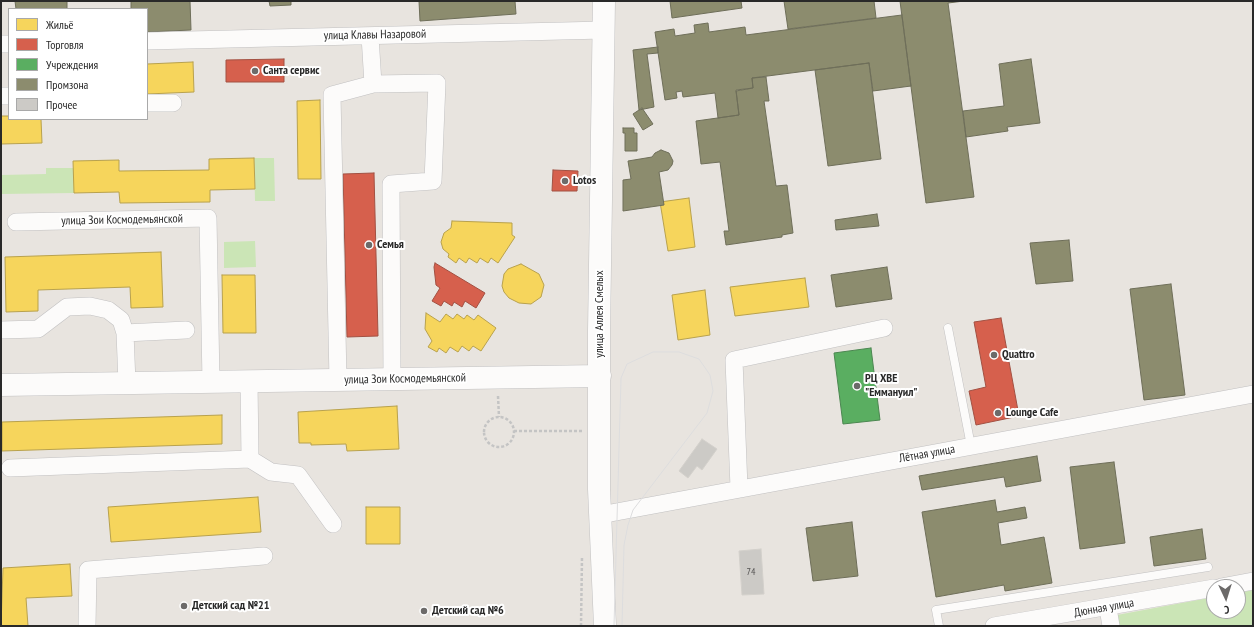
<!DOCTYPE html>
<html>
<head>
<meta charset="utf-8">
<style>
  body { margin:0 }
  #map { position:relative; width:1254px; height:627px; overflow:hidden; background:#e8e4df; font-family:"PT Sans Narrow",sans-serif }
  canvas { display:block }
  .frame { position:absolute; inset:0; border:2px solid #292929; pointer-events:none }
  .legend { position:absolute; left:8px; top:8px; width:140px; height:112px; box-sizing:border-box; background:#fff; border:1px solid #a9a9a9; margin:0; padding:5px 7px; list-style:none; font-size:12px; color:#292929 }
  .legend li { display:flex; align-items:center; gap:8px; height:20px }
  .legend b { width:20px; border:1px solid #a9a9a9 }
  .north { position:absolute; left:1206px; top:579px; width:40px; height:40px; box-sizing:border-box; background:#fff; border:1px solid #a9a9a9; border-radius:50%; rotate:176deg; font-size:11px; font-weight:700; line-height:16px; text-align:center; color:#292929 }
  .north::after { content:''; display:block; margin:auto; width:14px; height:18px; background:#6c6a69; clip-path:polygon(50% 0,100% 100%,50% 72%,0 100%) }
</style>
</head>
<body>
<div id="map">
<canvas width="1254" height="627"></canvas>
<div class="frame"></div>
<ul class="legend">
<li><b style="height:11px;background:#f6d55c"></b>Жильё</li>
<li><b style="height:11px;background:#d6604d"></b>Торговля</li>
<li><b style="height:11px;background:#5aae61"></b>Учреждения</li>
<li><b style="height:11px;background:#8c8c6e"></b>Промзона</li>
<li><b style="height:11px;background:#cccac6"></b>Прочее</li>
</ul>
<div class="north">С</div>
</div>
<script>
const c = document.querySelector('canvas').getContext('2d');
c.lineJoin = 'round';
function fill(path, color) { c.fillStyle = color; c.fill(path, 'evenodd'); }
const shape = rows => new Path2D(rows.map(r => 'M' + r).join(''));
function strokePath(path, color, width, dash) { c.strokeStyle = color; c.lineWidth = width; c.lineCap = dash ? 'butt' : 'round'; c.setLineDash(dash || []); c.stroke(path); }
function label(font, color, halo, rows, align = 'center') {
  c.font = font + ' "PT Sans Narrow",sans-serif'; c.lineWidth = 4; c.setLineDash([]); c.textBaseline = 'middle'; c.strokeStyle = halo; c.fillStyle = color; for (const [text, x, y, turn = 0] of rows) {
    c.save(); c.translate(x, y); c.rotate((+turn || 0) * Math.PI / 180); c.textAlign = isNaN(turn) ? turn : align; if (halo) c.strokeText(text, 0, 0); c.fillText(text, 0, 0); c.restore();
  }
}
fill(shape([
  [254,158,274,158,275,201,255,201],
  [46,168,74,168,74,193,1,194,1,175,46,174],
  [255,241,256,267,224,268,224,242],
  [1253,590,1253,626,1119,626,1117,615,1214,597,1214,611,1238,611,1238,593]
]), '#cbe5b6');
const homes = shape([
  [193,62,194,92,147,94,147,64,193,62],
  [320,100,321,179,298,179,297,101,320,100],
  [1,116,9,116,9,119,41,119,42,143,1,144,1,116],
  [254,158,255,189,210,190,210,202,120,203,119,192,74,193,73,161,119,160,119,171,209,170,209,159,254,158],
  [689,198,695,247,668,251,660,202,689,198],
  [452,221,512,223,512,235,515,237,498,263,491,258,488,263,480,258,477,263,469,258,466,263,459,258,456,263,448,257,449,254,443,249,441,242,444,233,451,228,452,221],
  [161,252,163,307,131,308,130,287,38,290,38,311,6,312,5,257,161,252],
  [521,264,539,274,544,285,541,297,531,304,519,303,509,298,504,292,502,286,504,274,508,269,521,264],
  [222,275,255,275,256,333,223,333,222,275],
  [805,278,809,307,735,316,730,287,805,278],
  [705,290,710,335,678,340,672,295,705,290],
  [426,313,440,322,446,314,453,319,457,314,464,319,467,315,474,320,478,315,496,328,481,351,473,346,469,351,462,346,458,352,450,347,446,353,439,348,437,352,428,347,432,341,425,329,426,313],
  [397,406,399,449,347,451,346,444,311,445,311,443,299,443,298,412,397,406],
  [222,415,222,444,2,451,2,422,222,415],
  [258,497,261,532,111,542,108,507,258,497],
  [366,507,400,507,400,544,366,544,366,507],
  [70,564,72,596,26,598,28,626,1,626,3,568,70,564]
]);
fill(homes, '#f6d55c');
strokePath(homes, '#b8a14d', 1);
const shops = shape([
  [284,59,284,82,226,82,226,60,284,59],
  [553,170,578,171,577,191,552,191,553,170],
  [374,173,378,336,347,337,343,174,374,173],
  [435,263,485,293,476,308,465,301,462,307,454,302,452,306,444,301,441,306,432,301,440,288,436,285,434,267,435,263],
  [1001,318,1019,416,976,425,969,391,986,387,974,322,1001,318]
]);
fill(shops, '#d6604d');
strokePath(shops, '#a25042', 1);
const public = shape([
  [871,348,880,420,843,424,834,353,871,348]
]);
fill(public, '#5aae61');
strokePath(public, '#4b8650', 1);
const industry = shape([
  [15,1,67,1,67,9,16,9,15,1],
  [131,1,190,1,191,30,147,32,147,9,131,9,131,1],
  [269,1,291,1,291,5,270,6,269,1],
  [419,1,515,1,516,14,420,21,419,1],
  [670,1,741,1,742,8,672,18,670,1],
  [784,1,874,1,876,18,788,29,784,1],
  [900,1,964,1,948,3,974,197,926,203,900,1],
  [902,15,911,86,873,91,869,63,752,78,753,88,736,90,739,115,718,118,715,93,683,97,682,91,676,92,677,98,665,100,655,32,674,29,675,36,695,33,694,25,708,23,709,32,745,27,746,35,902,15],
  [658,47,658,53,647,54,654,107,639,110,633,50,658,47],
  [1031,59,1040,123,1007,127,1008,131,966,137,963,111,1004,106,999,64,1031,59],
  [869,63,881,159,828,166,815,70,869,63],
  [766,77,769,101,764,101,776,186,787,185,793,233,782,235,782,237,726,245,724,231,729,231,720,162,701,164,696,121,739,115,736,91,753,88,752,78,766,77],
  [642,108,653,124,643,130,633,114,642,108],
  [623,128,634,128,634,133,637,133,637,151,625,151,625,133,623,133,623,128],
  [661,150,669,153,673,161,672,165,668,170,659,172,664,205,623,211,623,180,631,179,628,161,652,157,655,153,661,150],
  [877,214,879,226,836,230,835,220,877,214],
  [1069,240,1073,281,1036,284,1030,243,1069,240],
  [887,267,892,299,836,307,831,275,887,267],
  [1171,284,1185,395,1144,400,1130,289,1171,284],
  [1037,456,1041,481,1006,487,1004,477,922,490,919,476,1037,456],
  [1114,462,1125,543,1080,549,1070,467,1114,462],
  [995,500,997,512,1025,507,1027,518,998,523,1001,545,1044,537,1052,583,1005,591,1004,585,936,597,922,512,995,500],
  [852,522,858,576,813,581,806,528,852,522],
  [1202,529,1206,559,1154,566,1150,537,1202,529]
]);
fill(industry, '#8c8c6e');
strokePath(industry, '#6e6e59', 1);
const building = shape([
  [702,439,717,449,702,470,697,466,688,478,679,471,702,439],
  [761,549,764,594,742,595,739,551,761,549]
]);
fill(building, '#cccac6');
strokePath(building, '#d3d0cb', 1);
const lane = shape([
  [948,328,971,446],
  [939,626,936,610,1208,567]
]);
const street = shape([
  [147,41,604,30],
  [1,44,9,44],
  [373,84,437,83,433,181,391,184,392,379],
  [1,96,9,96],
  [147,103,173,103],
  [16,222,208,218,211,382],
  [1,330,38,329,67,307,90,306,108,310,121,320,125,333,127,383],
  [125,333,186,330],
  [338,380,332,95,373,84,370,36],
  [250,459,271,472,298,475,333,524],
  [10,468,250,459,249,381],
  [739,488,734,360,884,328],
  [600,515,1253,394],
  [1221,587,1253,581],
  [1108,608,1111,626],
  [87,626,88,570,264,556],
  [994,626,1214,588]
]);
const secondary = shape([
  [604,1,599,331,599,489,605,626],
  [1,385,600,376]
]);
strokePath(lane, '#c1c0c1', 9);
strokePath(street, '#c1c0c1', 18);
strokePath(secondary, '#c1c0c1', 23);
strokePath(shape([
  [498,396,499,417],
  '484 432a15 15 0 1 1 30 0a15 15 0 1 1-30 0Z',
  [514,431,582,431],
  [581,626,582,557]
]), '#c4c4c4', 2.5, [3, 2]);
strokePath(lane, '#fcfbfa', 8);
strokePath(street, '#fcfbfa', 17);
strokePath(secondary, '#fcfbfa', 22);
strokePath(shape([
  [614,626,621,378,627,364,653,352,679,352,699,359,710,375,713,391,707,413,633,510,628,525,624,545,622,626]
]), '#ddddde', 1);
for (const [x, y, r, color] of [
  [255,71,4,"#6c6a69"],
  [565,181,4,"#6c6a69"],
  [369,245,4,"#6c6a69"],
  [994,355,4,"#6c6a69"],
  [857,386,4,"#6c6a69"],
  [998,413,4,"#6c6a69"],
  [184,606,4,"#6c6a69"],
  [424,611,4,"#6c6a69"]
]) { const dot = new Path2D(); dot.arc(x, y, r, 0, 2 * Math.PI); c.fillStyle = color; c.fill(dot); strokePath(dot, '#fff', 1.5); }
label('10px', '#545352', null, [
  ["74",751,572]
]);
label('12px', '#292929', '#fff', [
  ["улица Клавы Назаровой",375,35,-1],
  ["улица Зои Космодемьянской",122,220,-1],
  ["улица Аллея Смелых",600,314,-90],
  ["улица Зои Космодемьянской",405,379,-1],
  ["Лётная улица",927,454,-10],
  ["Дюнная улица",1104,608,-10]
]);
label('bold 12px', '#292929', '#fff', [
  ["Санта сервис",263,71],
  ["Lotos",573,181],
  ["Семья",377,245],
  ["Quattro",1002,355],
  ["РЦ ХВЕ",865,379],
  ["\"Еммануил\"",865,393],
  ["Lounge Cafe",1006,413],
  ["Детский сад №21",192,606],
  ["Детский сад №6",432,611]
], 'left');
</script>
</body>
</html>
